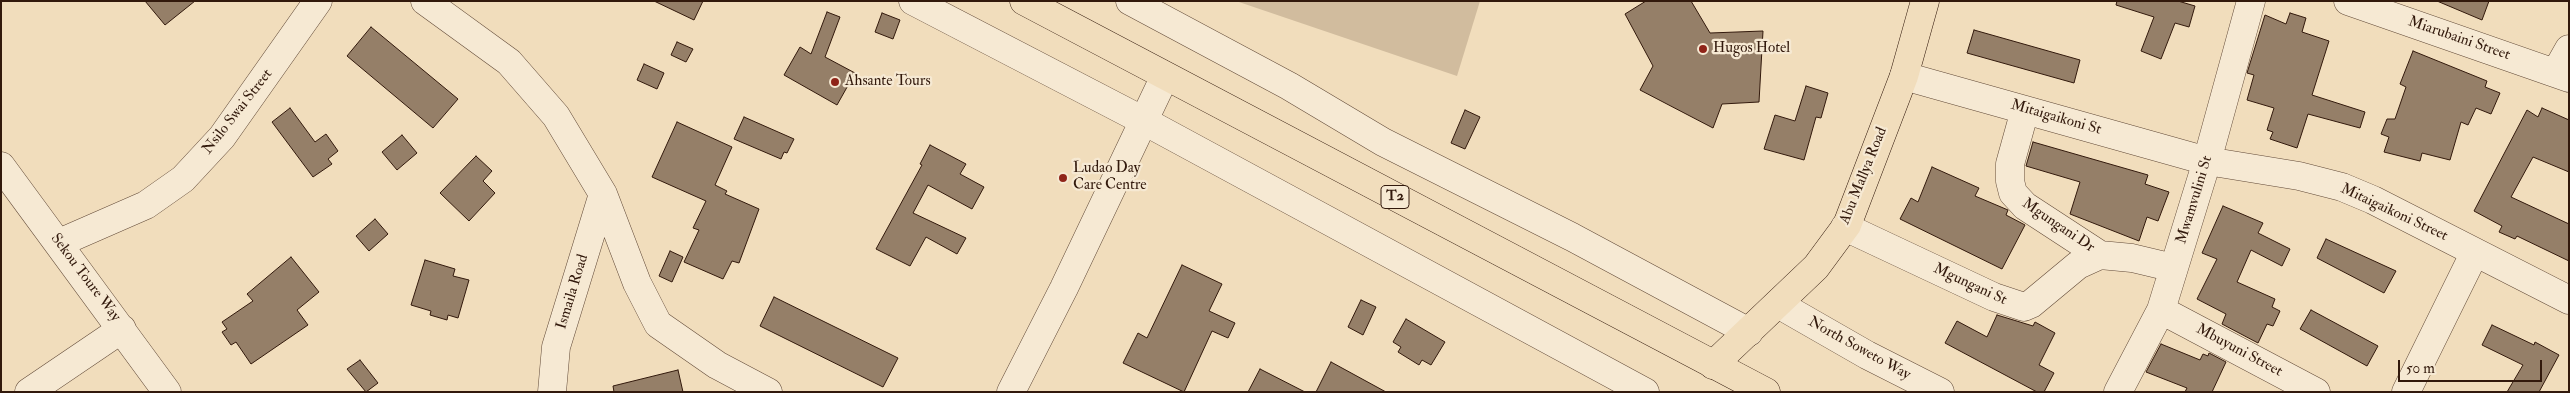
<!DOCTYPE html>
<html>
<head>
<meta charset="utf-8">
<style>
  body { margin:0 }
  #map { position:relative; width:2570px; height:393px; overflow:hidden; background:#f1ddbc; font-family:"IM FELL Double Pica",serif }
  canvas { display:block }
  .frame { position:absolute; inset:0; border:2px solid #32190c; pointer-events:none }
  .scale { position:absolute; left:2398px; top:360px; width:144px; height:22px; box-sizing:border-box; border:2px solid #32190c; border-top:0; padding-left:6px; font-size:15px; line-height:18px; white-space:nowrap; color:#32190c; -webkit-text-stroke:4px #f6e9d3; paint-order:stroke }
</style>
</head>
<body>
<div id="map">
<canvas width="2570" height="393"></canvas>
<div class="frame"></div>
<div class="scale">50 m</div>
</div>
<script>
const c = document.querySelector('canvas').getContext('2d');
c.lineJoin = 'round';
function fill(path, color) { c.fillStyle = color; c.fill(path, 'evenodd'); }
const shape = rows => new Path2D(rows.map(r => 'M' + r).join(''));
function strokePath(path, color, width, dash) { c.strokeStyle = color; c.lineWidth = width; c.lineCap = dash ? 'butt' : 'round'; c.setLineDash(dash || []); c.stroke(path); }
function label(font, color, halo, rows, align = 'center') {
  c.font = font + ' "IM FELL Double Pica",serif'; c.lineWidth = 4.5; c.setLineDash([]); c.textBaseline = 'middle'; c.strokeStyle = halo; c.fillStyle = color; for (const [text, x, y, turn = 0] of rows) {
    c.save(); c.translate(x, y); c.rotate((+turn || 0) * Math.PI / 180); c.textAlign = isNaN(turn) ? turn : align; if (halo) c.strokeText(text, 0, 0); c.fillText(text, 0, 0); c.restore();
  }
}
fill(shape([
  [1236,1,1480,1,1457,76]
]), '#d1bc9e');
const building = shape([
  [145,1,195,1,165,25,145,1],
  [654,1,703,1,694,20,654,1],
  [1646,1,1691,1,1710,33,1763,31,1759,102,1722,104,1713,128,1640,90,1653,66,1625,14,1646,1],
  [2117,1,2178,1,2195,6,2189,27,2175,23,2161,59,2141,51,2154,17,2116,5,2117,1],
  [2437,1,2489,1,2482,20,2437,1],
  [827,12,840,17,825,57,855,73,837,105,784,75,800,47,811,54,827,12],
  [882,13,900,20,893,39,875,32,882,13],
  [2290,13,2306,18,2302,32,2329,41,2312,95,2365,112,2360,128,2308,114,2297,148,2270,139,2273,132,2267,130,2274,108,2247,100,2254,75,2247,73,2265,15,2286,24,2290,13],
  [371,27,458,99,433,128,347,56,371,27],
  [1974,30,2080,60,2074,83,1967,53,1974,30],
  [677,42,693,49,686,62,671,55,677,42],
  [2413,51,2487,81,2485,87,2500,93,2491,114,2476,108,2468,125,2461,122,2450,160,2422,153,2420,161,2384,152,2389,137,2381,134,2387,119,2395,119,2406,87,2400,84,2413,51],
  [644,64,664,73,657,89,637,80,644,64],
  [1806,86,1828,93,1821,118,1816,117,1804,160,1764,149,1775,115,1795,121,1806,86],
  [290,108,315,142,326,134,338,151,328,159,332,164,313,177,272,122,290,108],
  [2542,108,2569,120,2569,172,2533,157,2511,197,2569,224,2569,261,2517,236,2515,239,2499,232,2502,226,2474,211,2527,110,2538,117,2542,108],
  [1465,110,1480,117,1465,149,1451,143,1465,110],
  [744,117,794,139,787,153,784,152,781,159,734,139,744,117],
  [677,122,732,147,715,185,727,191,725,194,759,209,739,263,732,261,723,279,684,262,699,230,693,228,706,201,652,177,677,122],
  [402,135,417,153,397,170,382,152,402,135],
  [2033,142,2148,175,2145,184,2169,192,2158,221,2147,217,2139,241,2070,214,2080,182,2026,166,2033,142],
  [930,145,966,164,960,174,984,187,972,209,928,185,913,213,966,238,957,254,926,237,910,266,876,249,922,165,920,164,930,145],
  [476,156,492,171,483,181,495,193,469,221,440,193,476,156],
  [1932,167,1979,188,1975,196,2008,210,2006,215,2025,225,2002,269,1900,219,1911,198,1918,202,1932,167],
  [2223,206,2263,223,2258,233,2290,249,2282,266,2251,250,2237,282,2275,299,2272,307,2280,311,2273,326,2267,324,2258,343,2222,324,2226,314,2197,299,2217,259,2202,253,2223,206],
  [375,219,388,234,369,251,356,236,375,219],
  [2326,239,2396,271,2384,293,2317,258,2326,239],
  [670,251,683,257,672,282,659,276,670,251],
  [291,257,319,292,297,310,308,325,251,364,236,342,231,345,222,332,227,329,222,322,253,301,247,294,291,257],
  [425,260,455,269,453,276,469,280,458,318,448,315,447,320,430,315,431,311,411,305,425,260],
  [1182,265,1222,284,1209,311,1235,323,1228,338,1212,331,1184,392,1123,363,1138,333,1147,338,1182,265],
  [774,297,898,358,883,387,760,326,774,297],
  [1361,300,1376,307,1363,335,1348,327,1361,300],
  [2311,310,2378,346,2367,366,2300,329,2311,310],
  [1997,315,2033,326,2035,322,2055,333,2039,365,2054,373,2044,392,2037,392,1945,343,1957,321,1987,337,1997,315],
  [1406,319,1445,342,1431,365,1422,360,1419,365,1398,352,1401,347,1393,342,1406,319],
  [2492,325,2534,345,2535,342,2559,355,2539,392,2507,392,2523,365,2482,345,2492,325],
  [2161,344,2200,360,2203,354,2208,356,2209,353,2226,362,2212,392,2185,392,2187,388,2146,372,2161,344],
  [360,360,378,383,366,392,347,369,360,360],
  [1331,362,1386,392,1316,392,1331,362],
  [1260,369,1305,392,1248,392,1260,369],
  [678,370,683,392,614,392,613,386,678,370]
]);
fill(building, '#957f68');
strokePath(building, '#32190c', 1);
const minor = shape([
  [425,1,509,62,556,116,603,194,637,283,658,324,717,365,768,392],
  [913,1,1144,121,1645,392],
  [1130,1,1289,86,1383,142,1572,237,1749,332],
  [2348,1,2569,78],
  [2556,72,2569,49],
  [1904,76,2207,161,2299,176,2342,187,2373,200,2569,300],
  [2025,110,2010,164,2010,181,2013,193,2025,206,2100,255],
  [1,166,167,392],
  [1845,227,1994,297,2024,307,2031,304,2078,265,2100,255,2132,258,2174,268],
  [59,243,146,205,183,179,222,137,318,1],
  [1778,304,1867,355,1940,392],
  [2161,310,2316,392],
  [29,392,122,329],
  [552,392,556,347,603,194],
  [1011,392,1064,288,1165,76],
  [2118,392,2161,310,2207,161,2251,1],
  [2406,392,2475,252]
]);
const major = shape([
  [1713,365,1816,267,1847,225,1904,76,1925,1]
]);
const highway = shape([
  [1024,1,1766,392]
]);
strokePath(minor, '#624a38', 29);
strokePath(major, '#32190c', 29);
strokePath(highway, '#32190c', 29);
strokePath(minor, '#f6e9d3', 28);
strokePath(major, '#f1ddbc', 28);
strokePath(highway, '#f1ddbc', 28);
for (const [x, y, r, color] of [
  [1703,49,5,"#8f2418"],
  [835,82,5,"#8f2418"],
  [1063,178,5,"#8f2418"]
]) { const dot = new Path2D(); dot.arc(x, y, r, 0, 2 * Math.PI); c.fillStyle = color; c.fill(dot); strokePath(dot, '#f6e9d3', 2); }
for (const [x, y, w] of [
  [1395,197,28]
]) { const box = new Path2D(); box.roundRect(x - w / 2, y - 11.5, w, 23, 4); c.fillStyle = '#f6e9d3'; c.fill(box); strokePath(box, '#32190c', 1); }
label('bold 14px', '#32190c', null, [
  ["T2",1395,197]
]);
label('15px', '#32190c', '#f6e9d3', [
  ["Miarubaini Street",2459,39,19],
  ["Nsilo Swai Street",238,112,-52],
  ["Mitaigaikoni St",2056,118,16],
  ["Abu Mallya Road",1864,176,-68],
  ["Mwamvulini St",2195,200,-73],
  ["Mitaigaikoni Street",2394,213,25],
  ["Mgungani Dr",2058,226,34],
  ["Sekou Toure Way",85,278,53],
  ["Mgungani St",1970,285,25],
  ["Ismaila Road",573,292,-73],
  ["North Soweto Way",1859,349,29],
  ["Mbuyuni Street",2239,351,28]
]);
label('15px', '#32190c', '#f6e9d3', [
  ["Hugos Hotel",1713,49],
  ["Ahsante Tours",845,82],
  ["Ludao Day",1073,169],
  ["Care Centre",1073,186]
], 'left');
</script>
</body>
</html>
